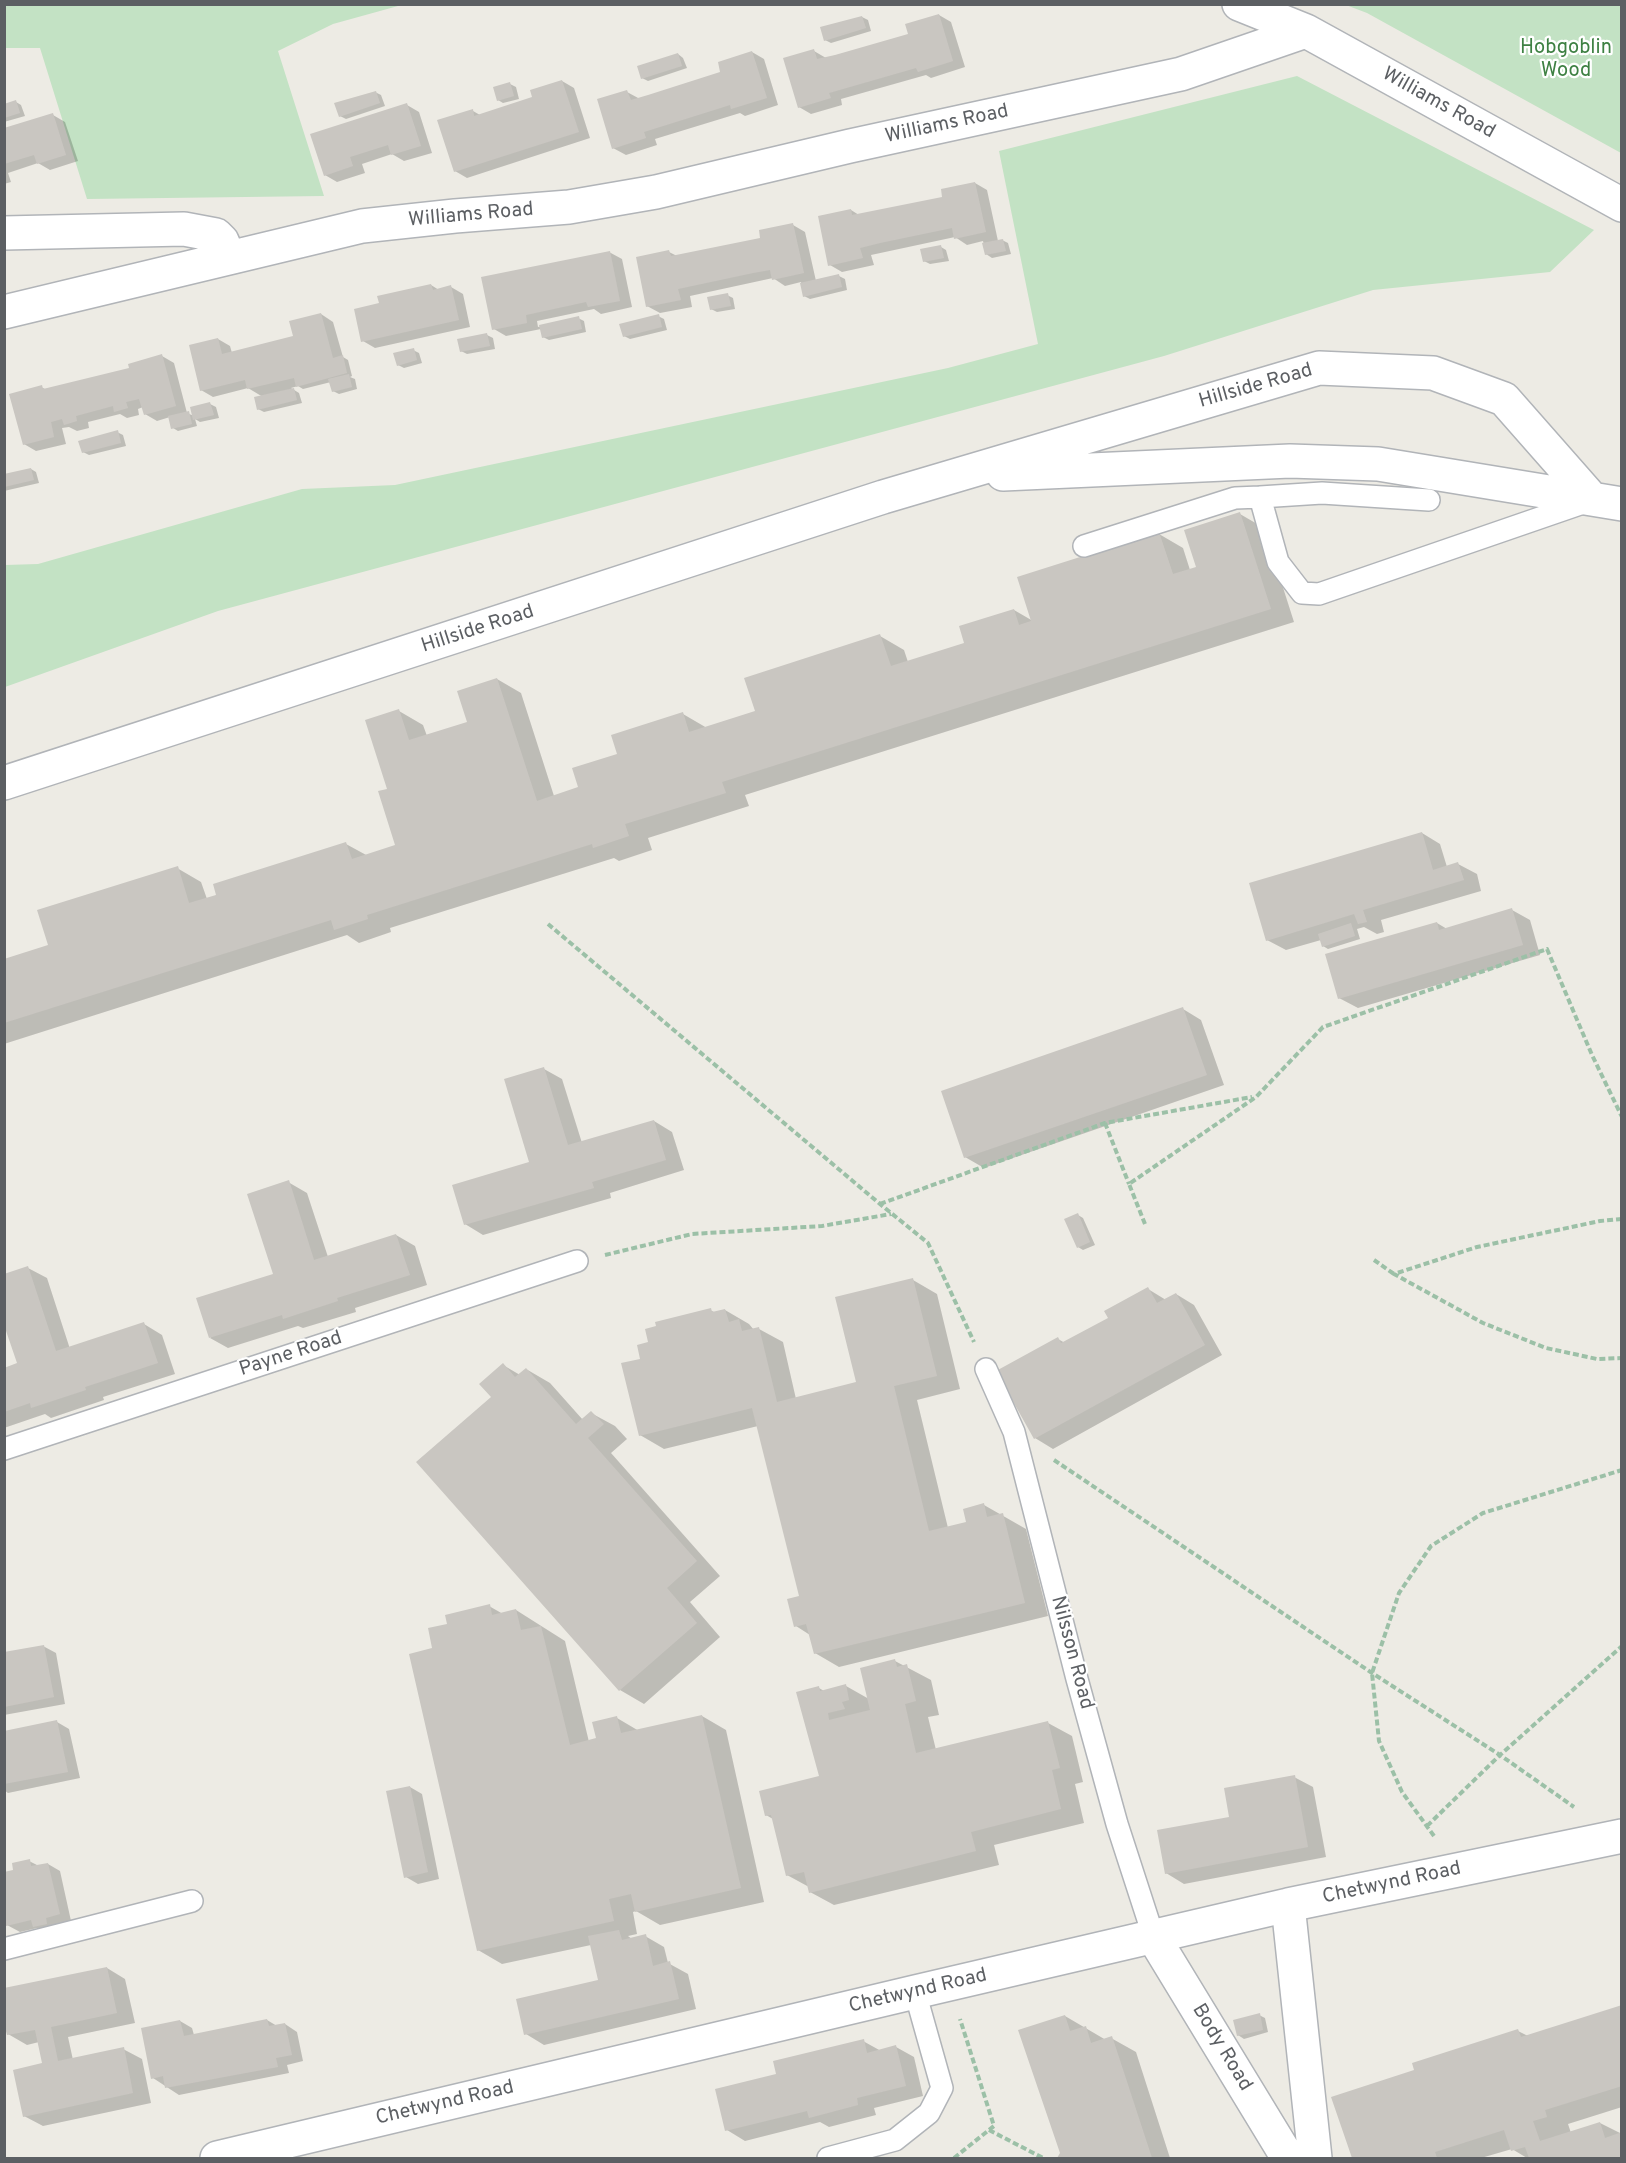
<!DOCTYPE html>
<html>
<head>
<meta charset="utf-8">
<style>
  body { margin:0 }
  #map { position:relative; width:1626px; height:2163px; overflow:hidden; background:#edebe4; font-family:Overpass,sans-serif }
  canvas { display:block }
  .frame { position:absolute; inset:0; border:6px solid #5c5f63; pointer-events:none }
</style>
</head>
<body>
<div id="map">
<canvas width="1626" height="2163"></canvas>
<div class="frame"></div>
</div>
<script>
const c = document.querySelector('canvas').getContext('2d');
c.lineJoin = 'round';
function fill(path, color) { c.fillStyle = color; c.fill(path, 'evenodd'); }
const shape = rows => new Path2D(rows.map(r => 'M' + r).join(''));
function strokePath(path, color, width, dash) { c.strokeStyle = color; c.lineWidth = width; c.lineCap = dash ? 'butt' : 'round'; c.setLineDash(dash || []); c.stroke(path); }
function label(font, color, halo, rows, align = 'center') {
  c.font = font + ' Overpass,sans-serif'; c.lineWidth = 4.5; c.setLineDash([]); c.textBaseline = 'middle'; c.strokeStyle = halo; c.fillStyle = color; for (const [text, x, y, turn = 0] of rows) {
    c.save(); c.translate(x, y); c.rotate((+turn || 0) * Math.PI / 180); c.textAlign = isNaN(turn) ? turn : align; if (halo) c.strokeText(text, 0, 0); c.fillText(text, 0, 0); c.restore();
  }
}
fill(shape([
  [4,5,5,4,413,5,398,6,333,24,278,51,324,196,87,199,40,48,5,48],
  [1346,5,1621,5,1621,153,1367,13],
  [1297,76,1594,230,1550,272,1373,290,1164,356,218,611,5,687,5,565,38,564,302,489,395,485,948,368,1038,344,999,151]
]), '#c3e2c4');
fill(shape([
  [939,15,951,22,965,67,931,78,926,75,841,99,842,105,811,114,799,107,814,51,826,58,910,35],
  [862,17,868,20,871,31,831,43,825,40],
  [752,52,764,59,778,105,745,116,740,113,655,139,657,145,626,155,613,148,627,92,640,99,722,73],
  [678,54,683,58,687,68,648,81,642,78],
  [562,81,574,88,590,138,467,178,455,171,473,111,480,115,534,98],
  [510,84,516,87,519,99,503,103,498,100],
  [375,92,381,95,385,106,346,119,340,116],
  [16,102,21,105,25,116,4,122,4,105],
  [407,105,419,112,432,153,404,161,392,154,362,164,365,173,337,182,325,175],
  [53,115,65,122,78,161,50,170,38,163,8,173,11,182,4,184,4,130],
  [975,183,987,190,998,241,1002,240,1008,243,1011,254,992,258,986,254,983,241,967,245,955,237,871,255,874,265,842,272,830,265,851,210,859,215,944,198],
  [793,225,805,232,816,281,839,276,845,279,847,290,810,299,804,296,801,282,785,286,773,278,690,296,692,307,660,313,647,306,669,252,677,256,762,239],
  [941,247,946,250,949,261,930,264,924,261],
  [609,252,622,259,632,307,601,314,594,309,537,321,538,327,578,318,584,321,586,332,549,340,543,337,541,329,506,336,494,329],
  [431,285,439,290,451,287,463,294,470,327,375,348,363,341,381,304],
  [727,295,733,298,735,309,717,312,711,309],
  [321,314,333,322,343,357,348,360,352,376,350,377,355,379,357,389,339,394,333,391,331,382,303,389,298,386,291,388,299,393,302,403,264,412,258,409,263,397,248,388,213,397,201,390,218,339,230,346,232,353,295,337],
  [658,316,664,319,667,330,630,339,624,336],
  [487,335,493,338,495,349,467,354,461,351],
  [413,350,419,353,422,363,404,368,398,365],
  [162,356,174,363,187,413,194,416,210,404,216,407,219,418,200,422,195,419,197,426,178,431,173,428,170,417,157,421,145,414,143,407,138,409,139,415,127,418,120,414,88,422,89,428,77,431,69,427,62,428,66,444,36,451,24,444,41,387,47,390,130,369],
  [117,432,123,435,126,446,89,455,83,452],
  [31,469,36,472,39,483,4,491,4,475],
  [1240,514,1264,528,1294,622,745,795,749,806,648,838,652,850,619,861,614,858,390,928,391,932,359,943,347,935,4,1044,4,961,50,946,177,868,201,882,207,899,346,844,368,856,397,846,389,790,399,711,423,725,427,736,469,723,497,679,521,693,554,796,580,788,619,755,683,714,707,728,757,712,880,636,904,650,908,662,966,644,1014,610,1033,621,1159,534,1183,548,1190,570,1198,568],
  [1422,833,1440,844,1447,867,1458,864,1477,874,1481,891,1381,920,1384,932,1377,934,1364,927,1357,929,1360,939,1328,949,1323,946,1321,940,1286,950,1267,940],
  [1512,910,1530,920,1540,955,1358,1008,1339,998,1437,923,1447,929],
  [1183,1009,1201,1020,1224,1085,984,1168,965,1157],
  [544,1069,562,1079,582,1143,654,1121,672,1132,684,1170,610,1193,611,1198,483,1235,465,1224,531,1163],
  [288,1182,307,1193,328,1257,396,1235,415,1246,427,1285,355,1308,356,1312,303,1328,298,1326,228,1348,210,1338,275,1275],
  [1078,1215,1083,1218,1095,1245,1083,1250,1078,1247],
  [28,1268,47,1278,70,1349,144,1324,162,1335,175,1374,103,1397,104,1400,51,1418,45,1414,4,1428,4,1369,19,1364],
  [913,1280,937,1294,960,1389,917,1400,948,1528,968,1523,984,1505,1026,1529,1048,1616,839,1667,815,1653,810,1635,796,1626,801,1597,758,1426,664,1449,640,1435,642,1360,650,1343,710,1310,716,1313,725,1310,749,1324,754,1330,759,1329,783,1342,796,1399,858,1384],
  [1148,1289,1166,1300,1176,1294,1194,1305,1222,1355,1053,1449,1035,1438,1058,1339,1065,1343,1110,1318],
  [503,1365,520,1375,526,1369,550,1383,583,1420,591,1413,615,1426,627,1439,611,1453,720,1576,690,1602,720,1637,644,1704,620,1690,419,1462,493,1397],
  [489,1606,503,1614,516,1610,565,1641,589,1742,598,1740,617,1718,639,1731,702,1716,726,1730,764,1902,660,1925,636,1911,633,1912,637,1934,628,1936,632,1939,645,1936,664,1947,668,1963,688,1974,696,2009,544,2045,526,2034,600,1981,591,1945,502,1964,478,1950,434,1649,449,1625],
  [43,1646,56,1653,65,1704,4,1715,4,1654],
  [895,1661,931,1680,939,1715,928,1717,936,1750,1048,1723,1072,1736,1083,1782,1075,1784,1084,1823,994,1845,999,1865,834,1905,810,1892,809,1887,787,1875,773,1819,766,1815,821,1777,819,1688,824,1691,846,1686,869,1699],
  [57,1722,69,1729,80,1778,8,1793,4,1790,4,1732],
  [1294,1777,1313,1787,1326,1857,1184,1884,1166,1873,1231,1818],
  [410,1787,422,1794,439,1879,418,1884,406,1877],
  [29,1861,39,1866,48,1864,60,1871,71,1921,57,1924,59,1930,46,1933,37,1928,20,1932,7,1925,4,1911,4,1874,15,1871],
  [107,1968,125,1979,135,2023,68,2037,73,2060,123,2049,142,2059,151,2103,43,2126,24,2116,44,2065,39,2042,27,2045,8,2034],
  [1622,2006,1622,2107,1568,2124,1571,2133,1600,2123,1622,2134,1622,2158,1527,2158,1512,2149,1481,2158,1353,2158,1333,2098,1416,2071,1518,2031,1528,2036],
  [1259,2015,1265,2018,1268,2032,1244,2039,1238,2035],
  [1065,2016,1106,2040,1111,2038,1136,2052,1170,2158,1059,2158,1061,2153],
  [267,2020,277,2026,285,2024,297,2032,303,2061,287,2065,289,2073,179,2095,153,2078,180,2021,192,2028,194,2035],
  [863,2041,881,2051,896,2047,914,2057,923,2096,874,2108,876,2115,829,2127,820,2122,745,2141,727,2130,778,2075]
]), '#0003');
fill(shape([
  [939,14,953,61,918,72,916,68,829,93,831,98,798,108,783,58,814,49,817,59,835,55,908,34,905,24],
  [862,16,866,28,824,41,820,27],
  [752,51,767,98,731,109,730,105,644,132,646,138,612,149,597,99,627,90,631,100,648,95,720,72,718,62],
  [678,53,682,66,641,79,637,66],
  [562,80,579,132,454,172,437,120,473,109,474,116,532,97,530,90],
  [510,82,514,96,497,101,493,87],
  [376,91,380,103,339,117,334,103],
  [16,100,20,113,4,118,4,104],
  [407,103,421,146,391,155,388,145,350,157,353,166,324,176,310,134],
  [53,113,66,155,37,164,34,155,4,164,4,128],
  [975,182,986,232,954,239,952,228,880,243,860,248,863,258,828,266,818,216,851,209,852,215,942,197,941,189],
  [793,223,804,273,772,280,770,270,753,273,678,289,681,300,646,307,636,257,669,250,671,256,760,238,759,230],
  [1003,239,1006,251,985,255,982,243],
  [941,245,944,258,923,262,920,249],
  [610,251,620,301,588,307,586,302,526,315,527,323,492,330,481,277],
  [839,274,842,287,803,297,800,283],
  [431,284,433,290,451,285,459,320,361,342,354,309,379,303,377,296],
  [728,293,731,306,710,310,707,297],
  [321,313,333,358,343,355,347,373,296,387,294,378,247,389,245,380,200,391,189,345,218,338,222,354,293,336,289,321],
  [659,314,662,327,623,337,619,324],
  [579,316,582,329,542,338,539,325],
  [487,333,490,346,460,352,457,339],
  [414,348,417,360,397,366,393,353],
  [162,354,176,406,144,415,139,399,126,402,128,408,114,412,113,406,76,416,77,421,64,425,62,419,51,422,54,437,23,445,9,394,42,385,43,389,129,368,128,364],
  [349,374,352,387,332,392,328,379],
  [294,388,297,400,257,410,254,397],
  [210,402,214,415,193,420,190,407],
  [189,411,192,424,171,429,168,416],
  [118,430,121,443,82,453,78,441],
  [31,468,34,480,4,487,4,474],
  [1240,512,1271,609,722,782,726,793,625,824,629,836,593,848,592,844,367,915,368,919,334,930,331,920,4,1023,4,959,48,945,37,910,178,866,189,903,216,895,213,884,346,842,352,859,395,845,378,791,387,789,365,720,399,709,409,740,467,722,457,691,497,678,537,801,578,787,572,768,617,754,611,735,683,712,689,732,755,711,744,678,880,634,891,666,964,643,959,626,1014,609,1019,625,1031,621,1017,577,1159,532,1173,574,1196,567,1184,530],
  [1422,832,1433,870,1458,862,1464,880,1363,910,1367,922,1358,924,1354,914,1266,941,1249,883],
  [1512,908,1523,945,1338,999,1325,954,1437,922,1439,930],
  [1351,923,1355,936,1322,947,1318,934],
  [1183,1007,1207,1075,964,1158,941,1091],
  [544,1067,568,1145,654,1120,666,1160,592,1182,594,1188,464,1225,452,1185,529,1162,504,1079],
  [289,1180,314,1260,396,1234,410,1275,337,1298,338,1301,283,1319,282,1315,209,1338,196,1298,273,1274,247,1194],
  [1078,1213,1090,1242,1077,1248,1064,1219],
  [28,1266,56,1351,144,1322,158,1363,85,1387,86,1390,31,1408,30,1403,4,1412,4,1368,17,1363,4,1325,4,1274],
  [913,1278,937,1376,894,1386,929,1531,966,1522,963,1509,984,1503,987,1517,1003,1513,1025,1603,814,1654,806,1624,794,1627,787,1599,799,1596,752,1408,639,1436,621,1363,640,1359,637,1345,648,1342,645,1329,656,1326,655,1322,711,1308,712,1312,725,1309,729,1322,739,1319,742,1331,759,1327,777,1402,856,1382,835,1297],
  [1148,1287,1157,1303,1176,1293,1205,1345,1034,1439,996,1371,1058,1337,1061,1343,1108,1318,1104,1311],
  [503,1363,515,1377,526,1368,576,1424,591,1411,604,1424,588,1438,697,1561,667,1588,697,1623,619,1691,416,1462,491,1397,479,1384],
  [490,1604,492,1615,516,1609,521,1630,541,1626,570,1745,596,1738,592,1722,617,1716,621,1733,702,1715,741,1888,635,1912,631,1894,609,1899,614,1921,477,1951,409,1654,432,1648,428,1628,447,1624,445,1615],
  [44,1645,54,1697,4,1707,4,1652],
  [895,1659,897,1667,907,1664,916,1701,905,1704,916,1753,1048,1721,1060,1768,1052,1770,1061,1809,971,1832,976,1851,809,1893,804,1872,786,1876,771,1815,765,1816,759,1791,819,1776,796,1692,819,1686,820,1691,846,1684,849,1700,842,1702,845,1709,828,1713,829,1720,870,1710,860,1668],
  [57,1720,68,1772,4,1784,4,1731],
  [1295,1775,1308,1847,1165,1874,1157,1830,1229,1817,1224,1788],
  [410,1786,428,1872,404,1878,386,1791],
  [30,1859,31,1866,48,1863,60,1914,46,1918,47,1924,33,1927,31,1920,6,1926,4,1872,13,1870,12,1863],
  [619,1930,622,1940,646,1934,653,1966,670,1961,679,1999,524,2035,516,1999,598,1980,588,1936],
  [107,1967,117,2013,51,2027,58,2061,124,2047,133,2093,23,2117,13,2070,42,2063,35,2030,7,2035,4,2024,4,1988],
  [1622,2005,1622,2086,1545,2110,1547,2117,1533,2121,1540,2141,1600,2122,1605,2138,1622,2132,1622,2158,1529,2158,1525,2147,1511,2151,1504,2130,1435,2152,1437,2158,1352,2158,1331,2097,1414,2070,1412,2063,1518,2029,1521,2037],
  [1260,2013,1263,2030,1237,2036,1233,2020],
  [1065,2015,1070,2031,1086,2026,1091,2043,1112,2036,1152,2158,1057,2158,1060,2153,1018,2030],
  [267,2019,269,2026,285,2023,292,2055,276,2058,278,2067,165,2088,163,2076,151,2079,141,2028,180,2020,184,2036],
  [864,2039,867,2053,896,2045,906,2086,857,2098,858,2105,809,2118,807,2111,725,2131,715,2089,776,2074,773,2061]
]), '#c9c6c1');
const service = shape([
  [1260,497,1322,493,1429,500],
  [1084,546,1235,498,1260,497,1278,562,1302,593,1319,594,1586,502],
  [986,1369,1014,1432,1077,1679,1117,1824,1154,1938],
  [4,1449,577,1261],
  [4,1949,192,1901],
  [828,2158,895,2140,929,2113,942,2088,915,1992]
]);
const minor = shape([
  [1239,4,1306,31],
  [4,233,184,229,216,235,222,241,229,257],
  [4,312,362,226,455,216,569,207,656,192,850,146,1181,74,1306,31,1622,205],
  [1003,474,1290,461,1378,464,1622,504],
  [4,783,883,497,1319,368,1433,373,1504,399,1592,499],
  [1288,1905,1315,2158],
  [1154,1938,1288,2158],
  [217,2158,915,1992,1288,1905,1622,1836]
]);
strokePath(service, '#b1b4b8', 24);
strokePath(minor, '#b1b4b8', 36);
strokePath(shape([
  [548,924,880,1204,928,1243,974,1342],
  [1105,1123,1129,1184],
  [880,1204,1105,1123,1252,1097],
  [1622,1219,1600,1221,1477,1247,1394,1274,1483,1323,1546,1348,1597,1359,1622,1358],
  [1145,1224,1129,1184,1256,1097,1323,1027,1547,949,1592,1055,1622,1117],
  [605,1255,692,1234,822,1226,891,1214],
  [1374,1260,1394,1274],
  [1054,1460,1372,1673,1500,1755,1574,1807],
  [1427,1826,1500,1755,1622,1646],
  [1434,1836,1402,1792,1379,1741,1372,1673,1399,1593,1431,1546,1483,1513,1622,1470],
  [989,2130,1043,2158],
  [954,2158,994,2126,960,2019]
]), '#9cc0a7', 4, [6, 3]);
strokePath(service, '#fff', 21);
strokePath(minor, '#fff', 33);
label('20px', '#3e8143', '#fff', [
  ["Hobgoblin",1566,49],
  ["Wood",1566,72]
]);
label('20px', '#5c5f63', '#fff', [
  ["Williams Road",1438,104,29],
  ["Williams Road",947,125,-12],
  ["Williams Road",471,216,-5],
  ["Hillside Road",1256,387,-16],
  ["Hillside Road",478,630,-18],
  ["Payne Road",291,1355,-18],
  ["Nilsson Road",1071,1653,75],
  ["Chetwynd Road",1392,1884,-12],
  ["Chetwynd Road",918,1992,-13],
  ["Body Road",1221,2048,59],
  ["Chetwynd Road",445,2104,-13]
]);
</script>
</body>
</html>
